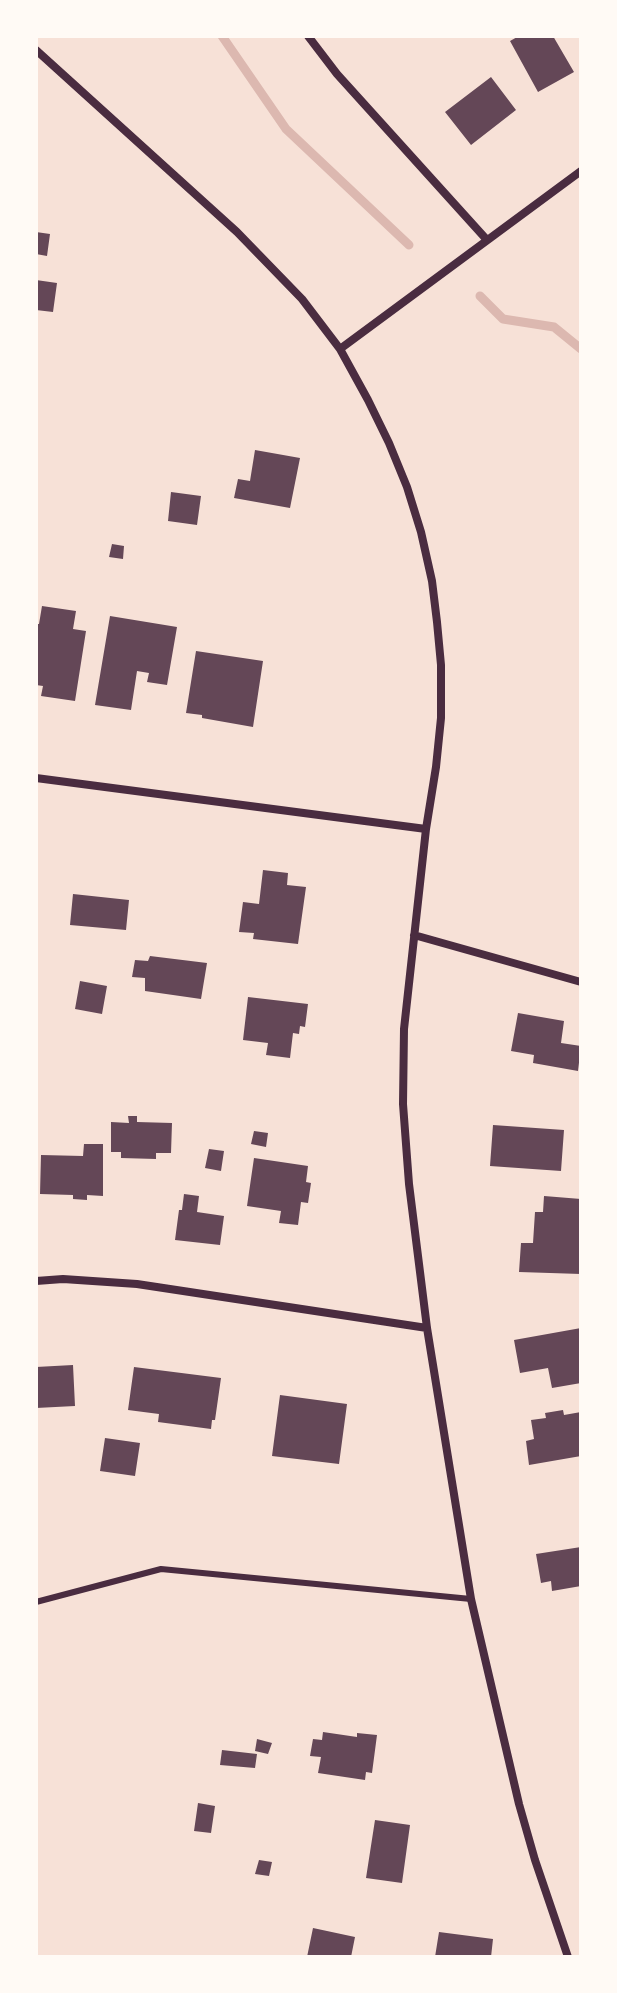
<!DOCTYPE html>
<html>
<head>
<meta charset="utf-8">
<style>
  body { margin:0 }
  #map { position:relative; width:617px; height:1993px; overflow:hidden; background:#f7e1d7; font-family:Manrope,sans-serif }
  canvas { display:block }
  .frame { position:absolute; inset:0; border:38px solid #fffaf5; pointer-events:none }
</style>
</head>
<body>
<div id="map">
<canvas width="617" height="1993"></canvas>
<div class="frame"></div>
</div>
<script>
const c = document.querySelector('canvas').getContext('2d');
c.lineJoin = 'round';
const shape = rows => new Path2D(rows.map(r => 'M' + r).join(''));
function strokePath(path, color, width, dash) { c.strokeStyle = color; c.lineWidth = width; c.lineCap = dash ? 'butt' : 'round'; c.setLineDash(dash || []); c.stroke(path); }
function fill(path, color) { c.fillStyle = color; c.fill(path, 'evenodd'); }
strokePath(shape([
  [222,36,286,129,409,245],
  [480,296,503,319,554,327,581,349]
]), '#dcb8b0', 9);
fill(shape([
  [519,36,553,36,574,72,538,92,510,41],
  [491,77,516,110,471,145,445,112],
  [36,232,50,234,47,256,36,254],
  [36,280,57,283,53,312,36,310],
  [255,450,300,458,290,508,234,498,238,479,250,481],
  [171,492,201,496,197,525,168,521],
  [112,544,124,546,123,559,109,557],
  [42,606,76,611,73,629,86,631,75,701,41,696,43,686,36,685,36,624,39,624],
  [110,616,177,627,167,685,147,682,149,673,137,671,131,710,95,705],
  [196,651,263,661,253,727,202,718,202,715,186,713],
  [263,870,288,873,287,885,306,887,298,944,253,939,254,933,239,932,243,902,259,904],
  [73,894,129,900,126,930,70,925],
  [150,956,207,963,201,999,145,991,145,978,132,977,135,960,148,961],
  [80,981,107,986,102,1014,75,1009],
  [248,997,308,1004,305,1027,300,1026,299,1034,293,1033,290,1058,266,1055,268,1043,243,1040],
  [518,1013,564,1021,561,1043,581,1046,578,1071,533,1063,534,1055,511,1051],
  [128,1116,137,1116,137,1122,172,1123,171,1153,156,1153,156,1159,121,1158,121,1152,111,1152,111,1122,129,1123],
  [493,1125,564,1130,561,1171,490,1166],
  [254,1131,268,1133,266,1147,251,1144],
  [84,1144,103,1144,103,1196,87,1195,87,1200,73,1199,73,1195,40,1194,41,1155,83,1156],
  [209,1149,224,1151,221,1171,205,1168],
  [254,1158,308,1166,306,1182,311,1183,308,1203,301,1202,298,1225,279,1223,281,1211,247,1206],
  [184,1194,199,1196,197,1212,224,1216,220,1245,175,1240,179,1210,182,1210],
  [544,1196,581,1199,581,1274,519,1272,521,1243,533,1243,535,1212,543,1212],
  [581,1328,581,1383,552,1388,548,1368,520,1373,514,1340],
  [73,1365,75,1406,36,1408,36,1367],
  [134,1367,221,1378,215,1420,212,1420,211,1429,158,1422,159,1414,128,1410],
  [280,1395,347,1404,339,1464,272,1456],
  [563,1410,564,1415,581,1412,581,1456,529,1465,526,1441,534,1439,531,1420,546,1418,545,1413],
  [105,1438,140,1443,135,1476,100,1471],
  [581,1547,581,1586,552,1591,551,1581,541,1583,536,1554],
  [323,1732,357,1737,357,1733,377,1735,372,1773,366,1772,365,1780,318,1773,321,1757,310,1756,313,1739,322,1740],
  [257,1739,272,1743,268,1754,255,1751],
  [222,1750,257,1754,255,1768,220,1765],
  [198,1803,215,1806,211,1833,194,1831],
  [375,1820,410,1825,402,1883,366,1878],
  [259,1860,272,1862,269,1876,255,1874],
  [313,1928,355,1937,351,1957,307,1957],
  [439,1932,493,1939,491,1957,435,1957]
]), '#644757');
strokePath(shape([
  [36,1602,161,1569,471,1599]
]), '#4a2c40', 6);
strokePath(shape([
  [308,36,337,74,487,240],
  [36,50,237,232,302,299,340,349,368,400,389,443,407,487,421,532,432,581,437,622,441,665,441,718,436,767,426,829,404,1029,403,1104,409,1184,427,1328,471,1599,519,1804,535,1860,568,1957],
  [340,349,581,171],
  [36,778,426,829],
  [414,935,581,982],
  [36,1281,63,1279,137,1284,427,1328]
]), '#4a2c40', 8);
</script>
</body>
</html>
